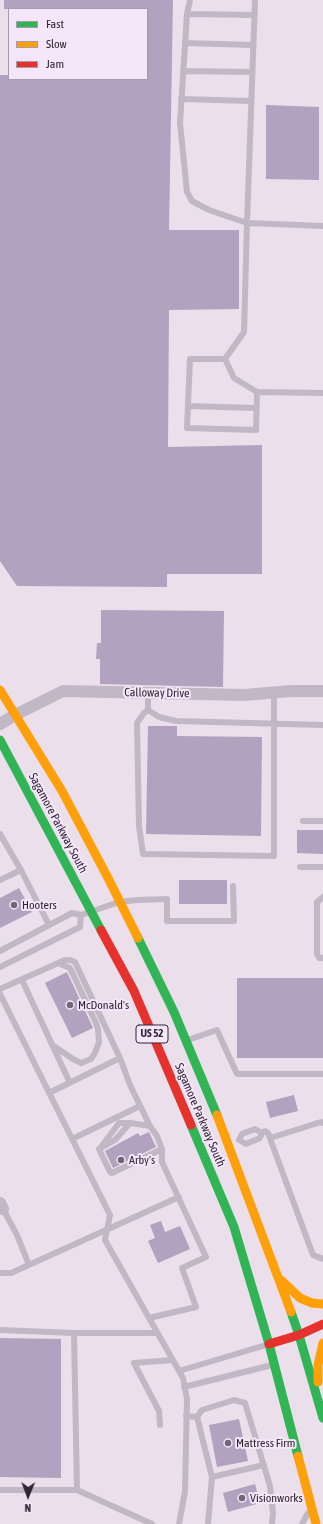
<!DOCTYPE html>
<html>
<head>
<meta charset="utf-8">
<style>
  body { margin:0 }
  #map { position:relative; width:323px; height:1524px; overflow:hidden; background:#eadfeb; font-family:"Asap Condensed",sans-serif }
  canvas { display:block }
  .legend { position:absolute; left:8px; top:8px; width:140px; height:72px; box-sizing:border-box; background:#f6e6f9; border:1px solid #a69aab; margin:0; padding:5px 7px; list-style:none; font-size:12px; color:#2f2735 }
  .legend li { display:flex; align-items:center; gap:8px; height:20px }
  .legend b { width:20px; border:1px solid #a69aab }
  .north { position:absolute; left:8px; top:1476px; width:40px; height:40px; -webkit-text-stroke:3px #f6e6f9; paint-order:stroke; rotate:181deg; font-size:11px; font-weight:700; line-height:16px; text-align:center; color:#2f2735 }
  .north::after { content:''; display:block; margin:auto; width:14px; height:18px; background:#2f2735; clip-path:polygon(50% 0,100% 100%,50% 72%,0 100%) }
</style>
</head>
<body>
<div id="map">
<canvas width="323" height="1524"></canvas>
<ul class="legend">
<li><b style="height:5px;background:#30b455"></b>Fast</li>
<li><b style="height:5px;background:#ff9f0a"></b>Slow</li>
<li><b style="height:5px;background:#e5322d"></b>Jam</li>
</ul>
<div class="north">N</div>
</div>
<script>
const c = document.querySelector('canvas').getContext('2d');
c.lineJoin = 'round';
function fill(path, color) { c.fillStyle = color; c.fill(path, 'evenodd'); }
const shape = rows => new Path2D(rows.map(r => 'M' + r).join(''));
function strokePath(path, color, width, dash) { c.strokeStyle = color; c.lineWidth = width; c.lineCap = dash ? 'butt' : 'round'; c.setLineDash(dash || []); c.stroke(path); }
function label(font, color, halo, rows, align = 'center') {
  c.font = font + ' "Asap Condensed",sans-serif'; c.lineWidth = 4; c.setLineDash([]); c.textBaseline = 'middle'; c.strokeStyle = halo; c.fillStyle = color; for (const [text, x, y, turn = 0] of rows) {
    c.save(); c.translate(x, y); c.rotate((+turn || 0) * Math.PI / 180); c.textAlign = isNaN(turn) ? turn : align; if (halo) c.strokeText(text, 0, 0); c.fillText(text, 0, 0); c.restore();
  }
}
fill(shape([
  [4,0,173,0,169,230,239,230,239,309,169,310,168,447,262,445,262,574,167,574,167,587,17,586,0,561,0,75,9,75,9,79,147,79,147,9,4,9],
  [266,105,319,107,319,180,266,179],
  [101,610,224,611,223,687,100,684,100,659,96,659,97,643,101,643],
  [148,726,177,726,177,736,262,737,261,836,146,834],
  [297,830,323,830,323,854,297,853],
  [179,880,227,880,227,904,179,904],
  [19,888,32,912,0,928,0,898],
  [67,972,93,1028,72,1038,45,983],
  [237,978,323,978,323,1058,237,1058],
  [294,1095,298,1111,270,1118,266,1102],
  [149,1132,156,1147,113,1168,105,1151,138,1133,140,1136],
  [161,1221,165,1232,180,1226,190,1249,158,1263,148,1241,155,1238,150,1225],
  [0,1338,61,1339,61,1478,0,1477],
  [239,1419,248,1461,217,1467,209,1425],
  [255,1484,260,1503,228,1512,223,1493]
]), '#b2a1bf');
strokePath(shape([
  [190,0,187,14,180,123,187,192,192,201,209,210,247,223,255,0],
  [187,14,255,15],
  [185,43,253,45],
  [183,71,252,72],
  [181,99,251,101],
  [225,359,234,378,257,392,256,430,187,428,190,359,225,359,244,332,247,223,323,226],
  [257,392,323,393],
  [188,406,256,408],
  [148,693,148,710,144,713,137,723,139,826,143,854,274,856,274,692],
  [148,710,159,717,176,721,323,725],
  [303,821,323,821],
  [0,834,21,870,49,925],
  [300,867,323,867],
  [0,880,21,870],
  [323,897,317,902,317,954,319,958,323,958],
  [0,951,72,913,81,915,119,902,137,900,167,899,167,921,234,921,233,886],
  [0,967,80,927,81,915],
  [22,980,70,1083],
  [0,989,65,960,70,960,75,962,120,1058,130,1085,150,1126],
  [0,994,110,1215,105,1240,183,1378,187,1399,185,1491,179,1524],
  [188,1040,217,1030,237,1074,323,1074],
  [52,1045,73,1059,81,1063,91,1059,95,1053,99,1042,98,1029,96,1023,71,970,70,968,58,963],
  [49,1093,120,1058],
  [262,1133,260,1138,246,1144,239,1140,242,1134,255,1129,262,1133,265,1131,268,1133,313,1255,323,1259],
  [270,1138,321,1122,323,1123],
  [72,1139,140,1106],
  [101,1147,119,1123,130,1123],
  [3,1209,17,1235,29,1265],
  [0,1273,11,1273,179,1197],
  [149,1318,196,1307,182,1268,206,1257,162,1162,162,1149,157,1136,150,1126,130,1123,115,1140,99,1149,110,1172,112,1173,162,1149],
  [0,1330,74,1333],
  [179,1371,266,1345],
  [184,1387,272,1365],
  [186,1416,197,1417,202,1410,234,1400,245,1403,270,1486,273,1513,272,1524],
  [197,1417,212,1477,208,1524],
  [160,1425,159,1411,134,1363,172,1360],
  [212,1477,264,1465],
  [0,1490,77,1490],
  [152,1524,77,1490,74,1333,157,1333],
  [302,1524,308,1513]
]), '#c1b8c5', 6);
strokePath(shape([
  [0,724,15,715,63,691,244,695,291,691,323,691],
  [0,1203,3,1209]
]), '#c1b8c5', 12);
strokePath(shape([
  [0,740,101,930],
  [138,938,174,1012,217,1115],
  [191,1125,234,1227,269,1344,298,1456],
  [291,1312,299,1335,323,1418]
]), '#30b455', 9);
strokePath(shape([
  [0,690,62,791,108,878,138,938],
  [217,1115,291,1312],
  [281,1280,300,1298,312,1303,323,1304],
  [318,1382,318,1365,323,1343],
  [298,1456,316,1524]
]), '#ff9f0a', 9);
strokePath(shape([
  [101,930,134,991,191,1125],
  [269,1344,299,1335,323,1324]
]), '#e5322d', 9);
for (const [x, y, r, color] of [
  [14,905,4,"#706775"],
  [70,1005,4,"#706775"],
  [121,1160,4,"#706775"],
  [228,1443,4,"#706775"],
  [242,1498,4,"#706775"]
]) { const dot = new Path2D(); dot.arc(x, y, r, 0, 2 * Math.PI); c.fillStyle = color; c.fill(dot); strokePath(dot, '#f6e6f9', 1.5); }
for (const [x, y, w] of [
  [152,1034,32]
]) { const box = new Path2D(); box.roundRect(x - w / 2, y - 9, w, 18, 3); c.fillStyle = '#f6e6f9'; c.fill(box); strokePath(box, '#2f2735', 1); }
label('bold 11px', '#2f2735', null, [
  ["US 52",152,1034]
]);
label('12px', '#2f2735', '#f6e6f9', [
  ["Calloway Drive",157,693,1],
  ["Sagamore Parkway South",58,823,62],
  ["Sagamore Parkway South",200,1115,67]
]);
label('12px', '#2f2735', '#f6e6f9', [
  ["Hooters",22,905],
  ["McDonald's",78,1005],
  ["Arby's",129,1160],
  ["Mattress Firm",236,1443],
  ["Visionworks",250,1498]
], 'left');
</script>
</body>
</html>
